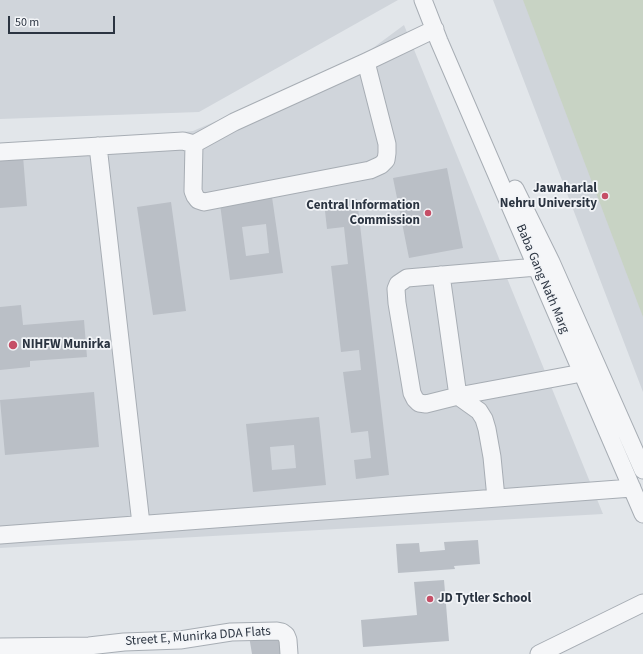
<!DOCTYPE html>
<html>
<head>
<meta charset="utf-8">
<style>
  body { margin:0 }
  #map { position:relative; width:643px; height:654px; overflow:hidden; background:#e2e6ea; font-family:"Source Sans 3",sans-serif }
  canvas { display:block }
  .scale { position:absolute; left:8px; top:16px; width:107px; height:18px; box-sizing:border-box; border:2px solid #2b3441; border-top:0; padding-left:5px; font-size:12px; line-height:14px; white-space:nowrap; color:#2b3441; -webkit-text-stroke:3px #f2f4f7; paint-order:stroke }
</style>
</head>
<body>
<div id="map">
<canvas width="643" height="654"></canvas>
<div class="scale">50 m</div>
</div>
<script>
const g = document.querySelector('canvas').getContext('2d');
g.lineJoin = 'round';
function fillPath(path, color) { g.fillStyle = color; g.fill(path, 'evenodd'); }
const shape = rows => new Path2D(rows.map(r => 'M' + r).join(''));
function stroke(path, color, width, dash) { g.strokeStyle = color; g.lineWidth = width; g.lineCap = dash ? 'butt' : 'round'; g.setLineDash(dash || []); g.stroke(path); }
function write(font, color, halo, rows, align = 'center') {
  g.font = font + ' "Source Sans 3",sans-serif'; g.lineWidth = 3.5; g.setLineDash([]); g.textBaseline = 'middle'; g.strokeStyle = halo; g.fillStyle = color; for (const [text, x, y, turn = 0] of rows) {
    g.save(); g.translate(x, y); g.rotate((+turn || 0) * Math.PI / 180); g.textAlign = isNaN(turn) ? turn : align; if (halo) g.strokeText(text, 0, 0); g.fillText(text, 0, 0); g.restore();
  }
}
const built = shape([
  [0,0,398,0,199,112,0,119],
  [493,0,643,0,643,392],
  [404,25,603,514,0,548,0,151,193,131,354,62]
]);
const green = shape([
  [523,0,643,0,643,317]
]);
const building = shape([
  [23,156,27,206,0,208,0,158],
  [447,168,463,248,409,258,393,178],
  [272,197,283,273,230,280,220,204],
  [266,224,269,253,246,256,242,227],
  [357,199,389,475,356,479,354,460,371,458,368,431,351,433,343,372,361,370,359,350,341,352,331,266,348,264,344,227,327,229,324,202],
  [171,202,186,311,153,315,137,207],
  [21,305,23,325,84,320,87,357,30,361,30,367,0,370,0,307],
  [94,392,99,447,5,455,0,400],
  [319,417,326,485,253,492,246,424],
  [294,445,296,468,272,470,270,447],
  [478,540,480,564,454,566,455,569,398,573,396,544,419,543,420,552,445,550,444,542],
  [444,580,449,641,363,647,361,620,417,615,414,582],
  [249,636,284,636,286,654,252,654]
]);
const minor = shape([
  [423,0,439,41,643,514],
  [194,144,193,191,195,196,198,200,204,202,370,170,381,165,386,160,387,153,387,144,366,62],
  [98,146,141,524],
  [0,152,183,141,194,144,234,122,366,62,435,29],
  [515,189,551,262,643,470],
  [547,264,537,267,407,278,398,284,396,289,397,303,412,393,415,399,419,403,426,404,458,396,582,373],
  [441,275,458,396,479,411,484,419,487,429,492,457,496,498],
  [0,535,632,488],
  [0,647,89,646,124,642,180,640,231,632,277,631,282,632,286,635,288,640,289,654],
  [539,654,643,603]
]);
const markers = [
  [605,196,4,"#c64f67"],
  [428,213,4,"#c64f67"],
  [13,345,5,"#c64f67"],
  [430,599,4,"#c64f67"]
];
const poiNames = [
  ["Jawaharlal",597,189],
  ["Nehru University",597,204],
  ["Central Information",420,206],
  ["Commission",420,221],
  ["NIHFW Munirka",22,345,"left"],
  ["JD Tytler School",438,599,"left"]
];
const streetNames = [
  ["Baba Gang Nath Marg",542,279,67],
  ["Street E, Munirka DDA Flats",198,637,-4]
];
fillPath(built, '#d0d5db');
fillPath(green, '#c8d3c4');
fillPath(building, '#babfc6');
stroke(minor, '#a7adb4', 19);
stroke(minor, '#f5f6f8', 17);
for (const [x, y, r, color] of markers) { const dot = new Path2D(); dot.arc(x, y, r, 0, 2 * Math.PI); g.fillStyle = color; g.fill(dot); stroke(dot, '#f2f4f7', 1.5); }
write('bold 13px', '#2b3441', '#f2f4f7', poiNames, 'right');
write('13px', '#2b3441', '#f2f4f7', streetNames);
</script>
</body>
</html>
